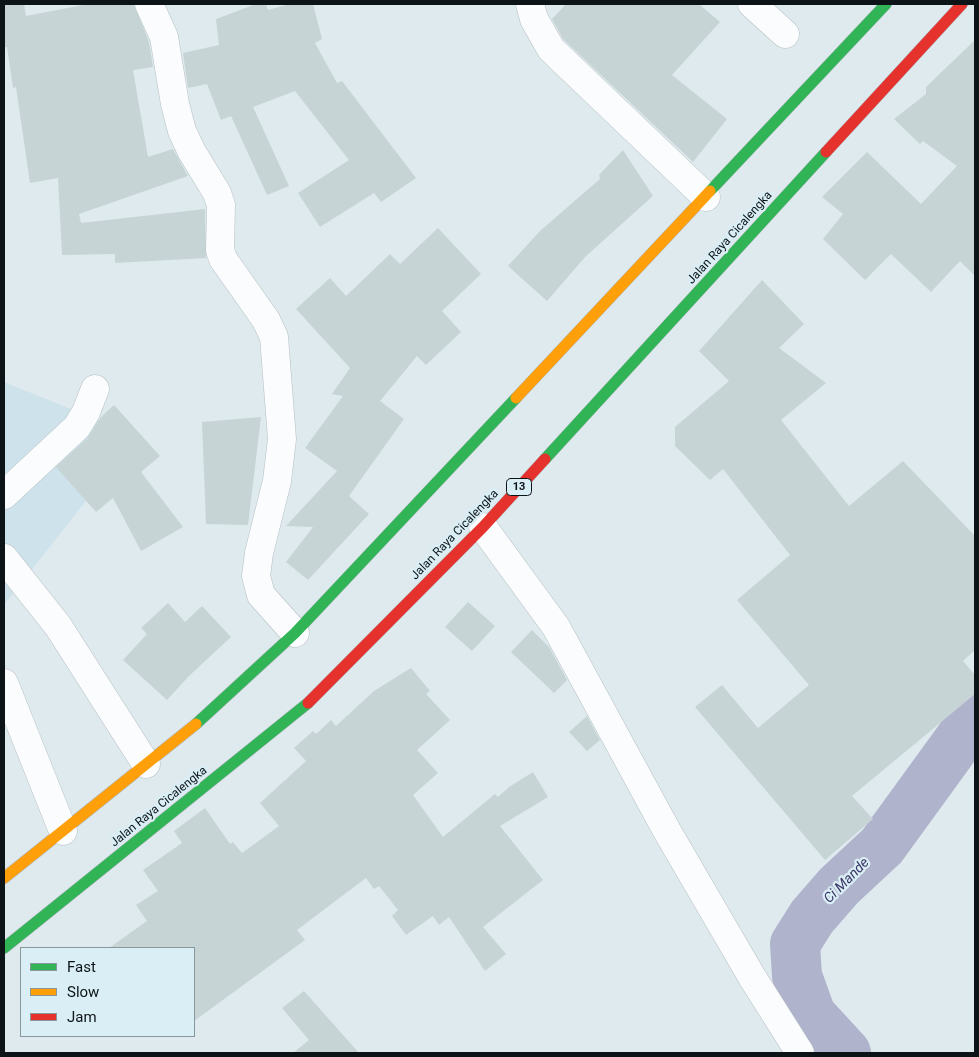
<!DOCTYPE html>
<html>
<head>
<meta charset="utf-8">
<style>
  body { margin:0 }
  #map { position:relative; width:979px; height:1057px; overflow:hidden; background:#dfeaef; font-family:Roboto,sans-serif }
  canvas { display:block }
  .frame { position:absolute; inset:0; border:5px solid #0d1417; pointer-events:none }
  .legend { position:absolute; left:20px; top:947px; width:175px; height:90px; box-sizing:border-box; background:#d9eef5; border:1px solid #87979c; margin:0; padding:6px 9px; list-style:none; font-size:15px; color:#0d1417 }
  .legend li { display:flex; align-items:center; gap:10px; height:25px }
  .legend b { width:25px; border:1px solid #87979c }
</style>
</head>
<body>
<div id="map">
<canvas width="979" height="1057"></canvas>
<div class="frame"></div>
<ul class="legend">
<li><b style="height:6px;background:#30b455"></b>Fast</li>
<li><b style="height:6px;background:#ff9f0a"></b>Slow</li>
<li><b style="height:6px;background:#e5322d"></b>Jam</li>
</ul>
</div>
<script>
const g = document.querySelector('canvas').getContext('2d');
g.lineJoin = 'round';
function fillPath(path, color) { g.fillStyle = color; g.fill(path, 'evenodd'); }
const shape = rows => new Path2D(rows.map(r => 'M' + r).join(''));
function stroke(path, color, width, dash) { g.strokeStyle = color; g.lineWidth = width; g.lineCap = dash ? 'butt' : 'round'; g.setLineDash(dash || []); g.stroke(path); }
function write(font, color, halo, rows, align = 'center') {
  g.font = font + ' Roboto,sans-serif'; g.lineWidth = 4.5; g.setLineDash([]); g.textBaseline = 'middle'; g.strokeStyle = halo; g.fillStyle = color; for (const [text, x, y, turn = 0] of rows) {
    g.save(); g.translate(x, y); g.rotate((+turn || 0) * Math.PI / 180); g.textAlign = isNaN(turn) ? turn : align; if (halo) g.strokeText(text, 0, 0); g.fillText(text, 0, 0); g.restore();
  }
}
const built = shape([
  [4,382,137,436,4,605]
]);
const river = shape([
  [846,1053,811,1015,797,976,795,944,812,917,839,886,882,846,975,718]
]);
const building = shape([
  [4,4,24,4,26,16,88,4,134,4,149,42,153,67,133,70,148,157,173,149,188,176,79,214,81,223,205,209,206,258,115,263,115,254,62,255,58,178,30,183,16,87,13,88,7,47,4,47],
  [256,4,266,4,268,10,290,4,313,4,322,39,315,43,337,83,342,81,416,178,381,202,374,193,320,227,298,193,349,160,295,91,253,107,289,186,267,195,231,116,221,120,207,84,188,88,183,53,219,45,216,19],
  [566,4,699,4,720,22,672,75,727,119,693,162,563,39,552,19],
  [975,40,975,276,960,261,931,292,891,254,865,280,823,239,843,214,822,197,867,152,921,204,957,166,923,141,920,144,894,119,926,94,926,87],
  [623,150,653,196,585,257,547,301,508,266,540,231,600,179,599,175],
  [438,228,481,274,442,311,461,332,426,365,417,356,380,401,404,419,349,496,369,514,308,580,286,562,313,527,286,526,337,471,305,448,343,396,332,394,350,368,296,309,330,278,346,296,390,254,400,264],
  [762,280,804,324,779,348,826,383,781,420,849,506,903,461,975,536,975,650,963,661,975,675,975,694,852,796,873,819,825,860,695,707,722,685,758,728,809,685,737,600,790,555,723,469,710,480,675,446,675,427,729,381,699,351],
  [114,405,160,456,141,472,183,527,141,551,113,498,96,512,56,467,88,438,101,417],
  [261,417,248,525,206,524,202,422],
  [468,602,495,626,472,651,445,627],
  [168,603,185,622,202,606,231,637,189,676,167,700,123,660,147,634,141,628],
  [532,630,549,647,567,680,554,693,511,652],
  [411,668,430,691,426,694,450,720,417,750,438,773,413,795,443,837,495,794,498,797,509,787,533,772,548,797,500,826,543,880,483,927,506,954,485,971,449,917,439,925,433,916,406,935,392,916,398,910,379,886,374,889,366,878,297,930,305,940,194,1021,194,948,109,948,147,921,136,905,158,891,143,870,182,843,174,831,205,808,230,844,233,842,242,853,279,826,260,803,306,761,294,748,313,731,316,734,331,720,336,726,374,691],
  [587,716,600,740,587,751,569,732],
  [304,991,359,1053,293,1053,309,1040,282,1008]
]);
const street = shape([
  [149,4,164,37,175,104,182,131,192,152,217,193,221,205,220,250,223,259,266,320,274,337,282,439,277,481,259,553,256,576,261,595,295,633],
  [530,4,534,19,551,49,706,197],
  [752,4,785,34],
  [4,495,77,427,86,412,95,389],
  [483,527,556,627,667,831,752,977,800,1053],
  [4,558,58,626,146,764],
  [4,683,63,831]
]);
const fast = shape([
  [710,191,886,4],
  [545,459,826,152],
  [196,724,295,633,516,398],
  [4,948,308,703]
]);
const slow = shape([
  [516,398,710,191],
  [4,878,196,724]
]);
const jam = shape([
  [826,152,962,4],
  [308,703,483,527,545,459]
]);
const shields = [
  [519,487,25]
];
const shieldNames = [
  ["13",519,487]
];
const streetNames = [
  ["Jalan Raya Cicalengka",730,238,-48],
  ["Jalan Raya Cicalengka",455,535,-46],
  ["Jalan Raya Cicalengka",159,807,-39]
];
const waterNames = [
  ["Ci Mande",847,881,-45]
];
fillPath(built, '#cde2ea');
stroke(river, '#b0b3cc', 50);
fillPath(building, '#c6d4d5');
stroke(street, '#b6bfc2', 29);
stroke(fast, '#acb6bd', 12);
stroke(slow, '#acb6bd', 12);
stroke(jam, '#acb6bd', 12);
stroke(street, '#fafcfd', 28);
stroke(fast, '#30b455', 11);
stroke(slow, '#ff9f0a', 11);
stroke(jam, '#e5322d', 11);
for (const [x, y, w] of shields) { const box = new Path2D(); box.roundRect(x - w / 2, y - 8.5, w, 17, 4); g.fillStyle = '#d9eef5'; g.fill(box); stroke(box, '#0d1417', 1); }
write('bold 11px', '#0d1417', null, shieldNames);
write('12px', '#0d1417', '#d9eef5', streetNames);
write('italic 14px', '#3b3665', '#d9eef5', waterNames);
</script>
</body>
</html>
